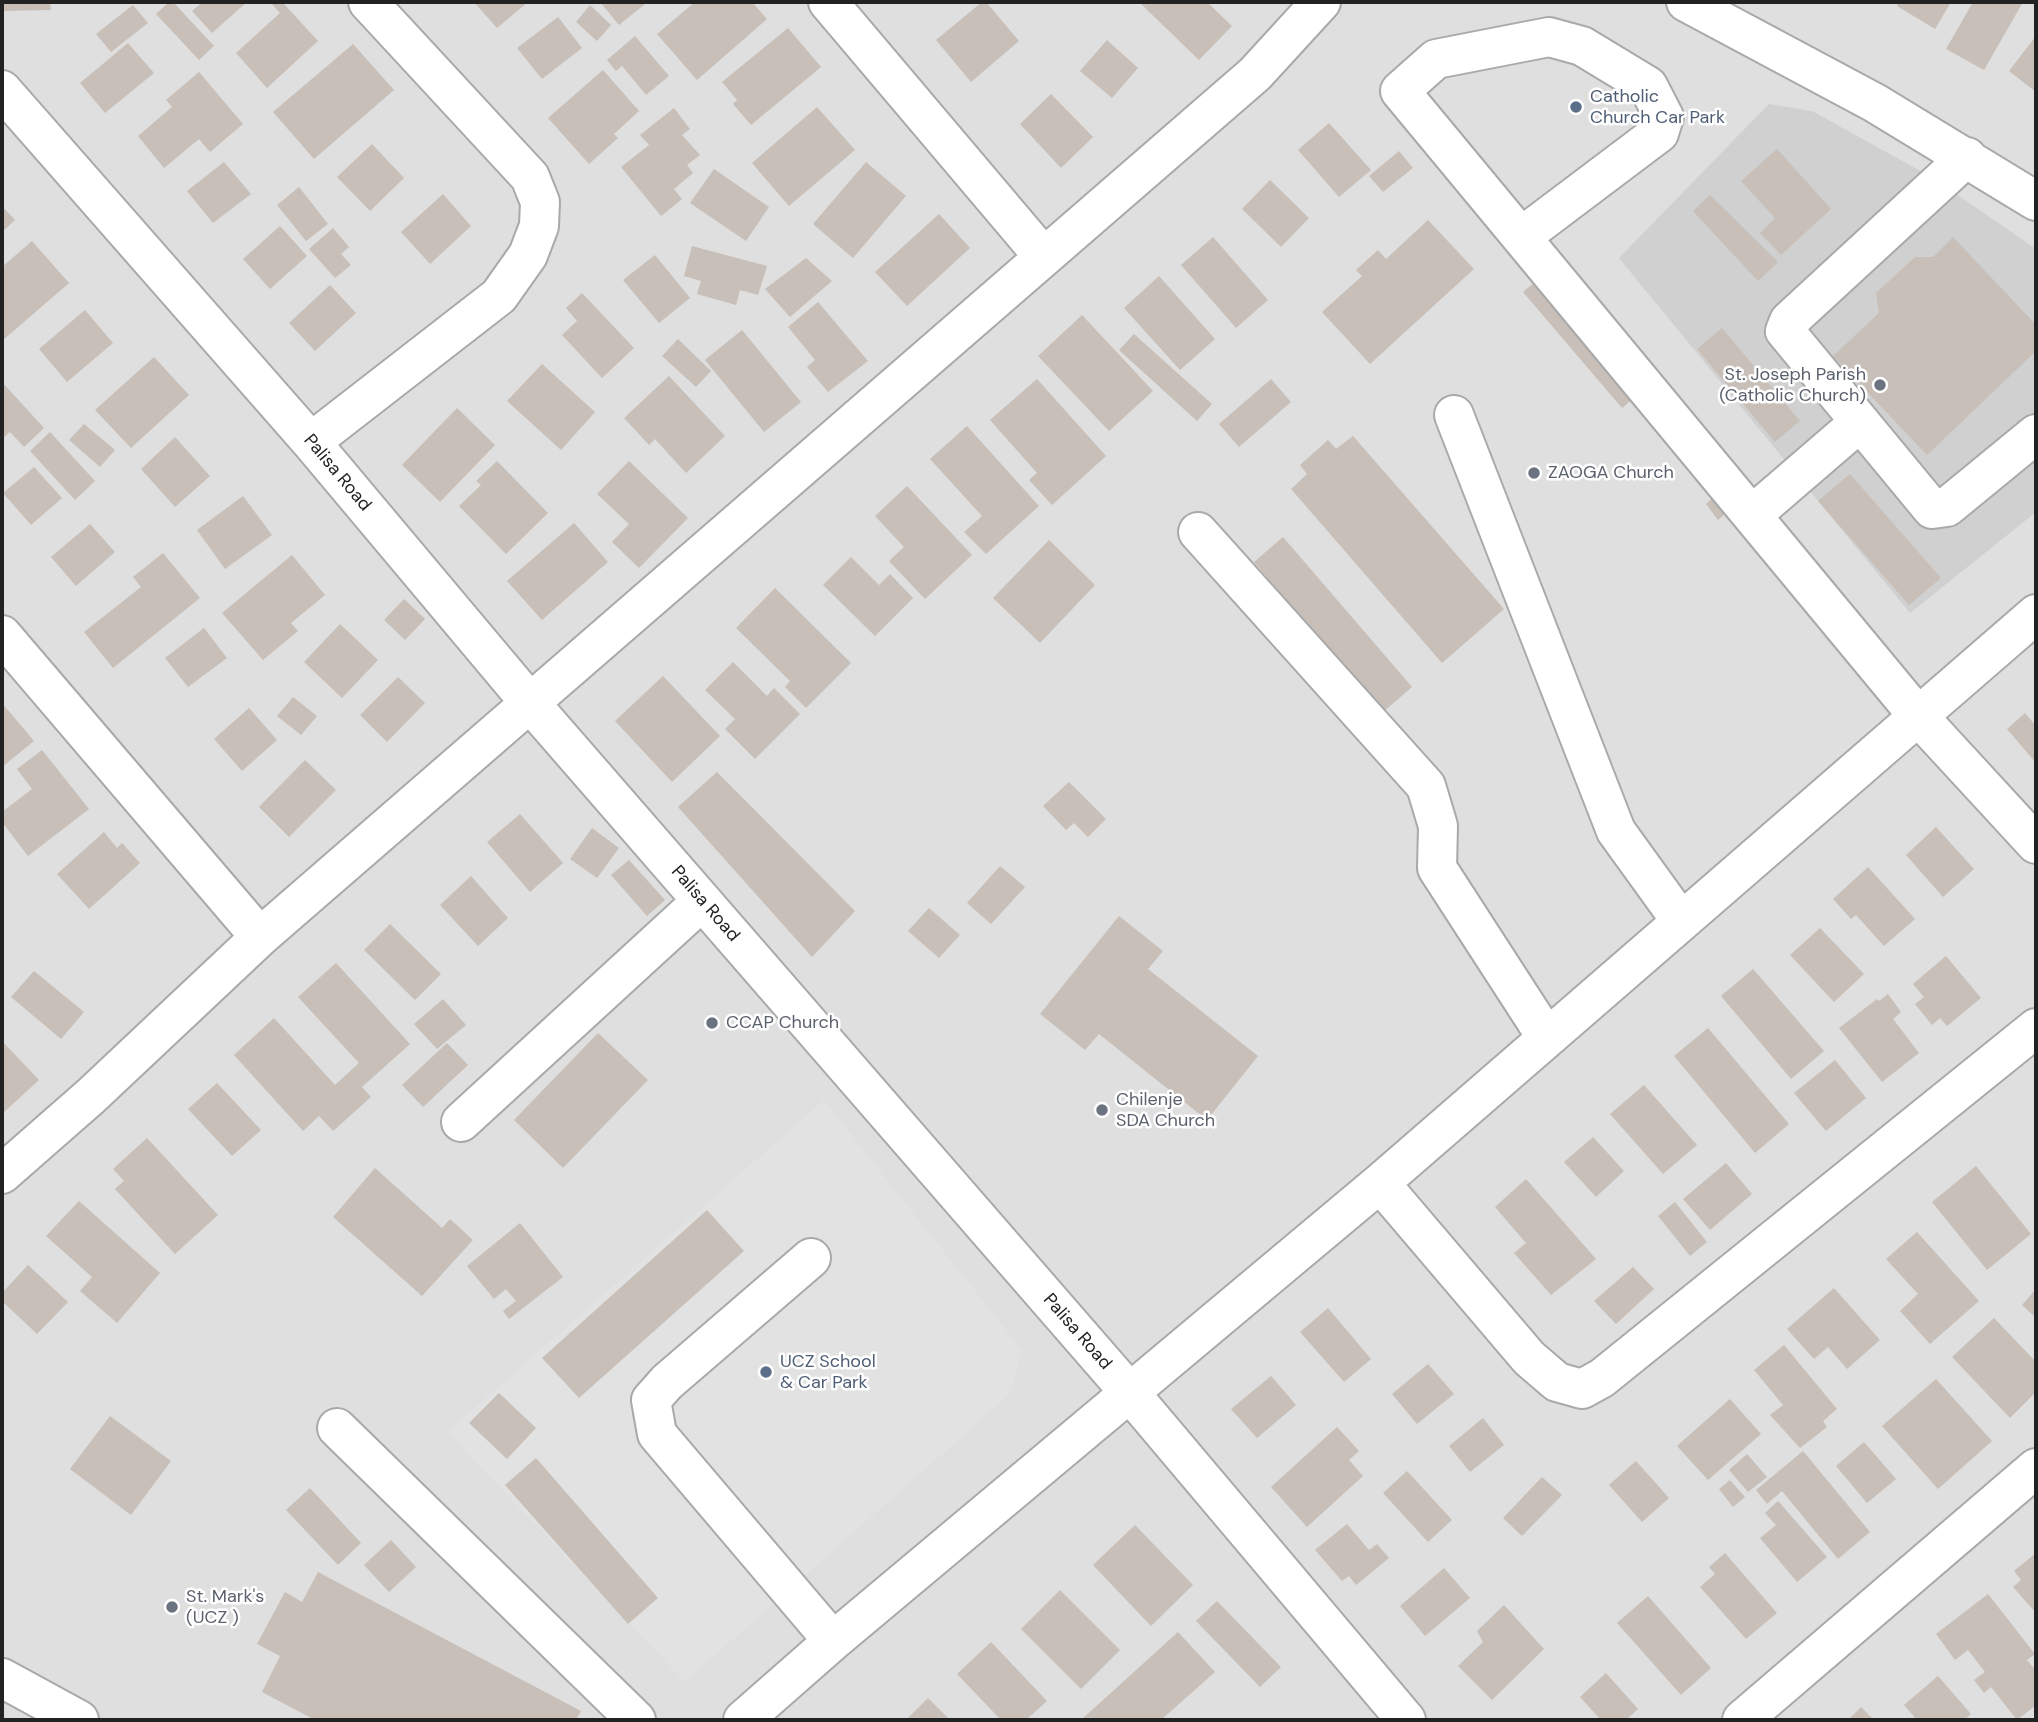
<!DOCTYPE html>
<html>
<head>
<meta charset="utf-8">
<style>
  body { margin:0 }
  #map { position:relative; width:2038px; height:1722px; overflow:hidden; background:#f2efe9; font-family:"DM Sans",sans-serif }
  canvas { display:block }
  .frame { position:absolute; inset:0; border:4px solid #222; pointer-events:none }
</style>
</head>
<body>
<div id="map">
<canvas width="2038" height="1722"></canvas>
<div class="frame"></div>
</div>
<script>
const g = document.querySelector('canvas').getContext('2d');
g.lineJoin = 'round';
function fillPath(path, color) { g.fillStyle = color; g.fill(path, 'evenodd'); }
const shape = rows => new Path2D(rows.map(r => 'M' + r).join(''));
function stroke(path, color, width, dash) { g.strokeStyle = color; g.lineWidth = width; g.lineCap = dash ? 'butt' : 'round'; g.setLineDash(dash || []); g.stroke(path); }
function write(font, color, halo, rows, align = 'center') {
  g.font = font + ' "DM Sans",sans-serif'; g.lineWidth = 5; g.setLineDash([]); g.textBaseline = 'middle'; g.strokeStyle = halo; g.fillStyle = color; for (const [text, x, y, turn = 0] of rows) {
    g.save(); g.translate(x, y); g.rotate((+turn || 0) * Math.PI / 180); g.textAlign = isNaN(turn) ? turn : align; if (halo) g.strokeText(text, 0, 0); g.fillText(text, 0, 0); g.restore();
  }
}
const residential = shape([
  [2,2,2036,2,2036,1720,2,1720]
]);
const religious = shape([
  [1769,104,1812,111,1933,178,2036,249,2036,512,1910,613,1619,258]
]);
const parking = shape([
  [824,1100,1022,1350,1010,1394,685,1682,447,1432]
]);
const building = shape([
  [2,2,50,2,51,10,2,11],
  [169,2,173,2,214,46,199,60,156,14],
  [203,2,247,2,212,33,192,11],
  [270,2,287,2,284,4,318,41,267,88,236,53,280,13],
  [474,2,528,2,497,28],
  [600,2,643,2,645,4,619,25],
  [695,2,752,2,767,19,697,80,657,34],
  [982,2,986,2,1019,41,971,82,936,40],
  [1139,2,1207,2,1232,26,1199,60],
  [1899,2,1951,2,1935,29,1897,6],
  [1973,2,2023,2,1984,70,1946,49],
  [133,5,148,23,111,52,96,34],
  [590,5,611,25,597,41,576,22],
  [558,17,582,48,542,79,517,48],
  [788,28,821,67,751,125,733,104,737,100,722,82],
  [635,36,669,76,646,95,622,66,616,71,607,60],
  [2036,36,2036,92,2009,71],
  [1107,40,1138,68,1112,98,1080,71],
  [128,43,154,73,105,113,80,83],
  [353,44,394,90,314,159,273,112],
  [603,70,639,111,614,134,618,138,589,164,548,118],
  [199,72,243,124,210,152,199,139,164,168,138,136,172,107,166,100],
  [1051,94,1093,137,1061,168,1020,124],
  [817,107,855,150,789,206,752,163],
  [674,108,690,129,682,135,700,155,687,165,693,173,674,189,682,199,661,216,621,167,649,145,640,135],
  [1329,123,1371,170,1339,197,1298,150],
  [372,144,404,178,370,211,337,177],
  [1777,149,1831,209,1781,255,1760,233,1775,218,1741,181],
  [1399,151,1413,168,1383,192,1369,176],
  [224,162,251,194,213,223,187,191],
  [866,162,906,196,853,258,813,224],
  [714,169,769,207,746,241,690,203],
  [1270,180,1309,218,1281,247,1242,209],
  [299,187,328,224,306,241,277,205],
  [443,194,471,226,430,264,401,232],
  [1710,195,1778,262,1758,281,1693,211],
  [2,206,15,220,2,232],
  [939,214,970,248,907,306,875,272],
  [1428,220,1474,269,1370,364,1322,312,1362,276,1356,270,1378,250,1386,259],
  [280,226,307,256,270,289,243,259],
  [333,228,349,247,341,254,351,265,335,278,309,249],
  [1213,237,1268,300,1236,328,1181,265],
  [1953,237,2036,325,2036,351,1927,455,1833,356,1879,313,1876,293,1915,257,1933,257],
  [32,241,69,283,2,341,2,267],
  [692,246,767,266,758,295,740,290,736,305,697,294,701,281,684,276],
  [655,255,690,298,659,323,623,280],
  [806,258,832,281,790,317,765,289],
  [1544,274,1643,390,1622,408,1523,292],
  [1159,276,1215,339,1180,370,1124,308],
  [330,285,356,313,315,351,289,323],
  [582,293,634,348,602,378,562,335,577,321,566,308],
  [818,302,868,361,828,392,807,367,815,360,788,327],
  [85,310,113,343,67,382,39,349],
  [1082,315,1153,391,1109,431,1038,356],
  [1722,328,1800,421,1775,442,1697,349],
  [742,330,801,402,764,432,705,360],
  [1134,334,1212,404,1197,421,1119,350],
  [678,339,711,371,696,387,662,356],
  [154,357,189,395,131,448,95,410],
  [542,364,595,412,561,450,507,401],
  [669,376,725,436,686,473,655,439,649,445,624,418],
  [1037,379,1106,456,1052,505,1029,480,1037,473,990,420],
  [1271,379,1291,402,1239,447,1219,424],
  [2,382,44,428,24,447,10,432,2,439],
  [457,408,495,445,440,502,402,465],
  [84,424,115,450,100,467,69,440],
  [967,426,1039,506,986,554,964,532,982,516,930,459],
  [50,432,95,481,75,500,30,451],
  [1353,436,1504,609,1442,663,1291,489,1307,474,1300,465,1328,440,1336,449],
  [175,437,210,476,175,507,141,469],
  [497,461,548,513,506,554,459,506,481,485,476,481],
  [629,461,688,518,639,568,612,542,629,524,597,494],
  [34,467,62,498,31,525,3,493],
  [1850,474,1941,578,1909,605,1818,501],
  [907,486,972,555,925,599,889,561,904,547,875,516],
  [1716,495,1730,510,1718,520,1706,504],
  [243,496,272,535,225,569,197,530],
  [574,523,608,562,542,620,507,581],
  [90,524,115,552,76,586,51,557],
  [1283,537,1412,687,1382,713,1254,562],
  [1049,540,1095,585,1040,643,993,598],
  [163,553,200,598,113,668,84,632,141,587,133,577],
  [292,555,325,595,291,623,298,631,263,660,222,613],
  [851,557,879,585,890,574,913,598,875,636,823,585],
  [775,588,851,663,806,708,785,687,790,681,736,628],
  [404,599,425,619,405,640,384,620],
  [340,624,378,660,342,698,304,662],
  [204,628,227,658,188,687,165,658],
  [733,662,767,696,774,688,800,714,755,759,725,729,735,719,705,690],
  [663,676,720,736,672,782,615,721],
  [398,677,425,703,387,742,360,715],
  [293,697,317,716,301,735,277,716],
  [2,703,34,741,2,767],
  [249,708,277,740,242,771,214,739],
  [2025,713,2036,726,2036,763,2007,729],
  [42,750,89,809,28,856,2,822,2,812,32,789,17,769],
  [305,760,336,790,289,837,259,807],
  [717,772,855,911,812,957,678,807],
  [1069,782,1106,819,1088,837,1074,823,1066,830,1043,806],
  [520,814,563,863,530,892,487,842],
  [1936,827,1974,869,1943,897,1906,855],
  [592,828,619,848,597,878,570,859],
  [104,832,117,848,122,843,140,863,89,909,57,874],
  [629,860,665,900,647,916,611,875],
  [1000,866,1025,887,991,924,967,903],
  [1868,867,1915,919,1884,946,1856,915,1851,919,1833,899],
  [471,876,508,918,478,946,440,905],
  [929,908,960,935,939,958,908,931],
  [1119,916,1163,951,1148,969,1258,1056,1207,1120,1099,1034,1085,1050,1040,1014],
  [390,924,441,974,415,1000,364,950],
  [1820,928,1864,974,1834,1002,1790,955],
  [1946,956,1981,998,1947,1026,1940,1018,1932,1025,1915,1004,1924,997,1913,984],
  [336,963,410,1044,362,1087,371,1097,333,1131,319,1116,303,1131,234,1055,274,1018,335,1085,359,1063,298,997],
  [1753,969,1824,1051,1791,1079,1721,996],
  [34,971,84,1012,61,1039,11,997],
  [1888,994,1901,1012,1893,1019,1919,1053,1882,1082,1839,1028,1877,999,1879,1001],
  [443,999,466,1025,437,1049,414,1024],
  [1708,1028,1789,1124,1755,1153,1674,1056],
  [598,1033,648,1080,563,1168,514,1120],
  [2,1041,39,1080,3,1113,2,1112],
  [447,1043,468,1065,423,1107,402,1085],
  [1835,1060,1866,1098,1826,1131,1794,1093],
  [217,1083,261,1130,232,1156,188,1109],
  [1644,1085,1697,1145,1663,1174,1610,1114],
  [1593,1137,1624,1171,1596,1197,1564,1162],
  [147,1138,218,1215,175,1254,115,1189,124,1181,113,1169],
  [1726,1163,1752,1194,1710,1230,1683,1199],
  [1976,1166,2031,1234,1987,1270,1932,1202],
  [375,1168,442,1228,450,1219,473,1240,422,1296,333,1217],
  [1526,1179,1596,1259,1551,1295,1514,1253,1526,1243,1495,1207],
  [79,1201,160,1273,117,1323,80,1291,92,1277,46,1236],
  [1675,1202,1707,1242,1690,1256,1658,1216],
  [707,1210,744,1251,579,1398,542,1358],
  [520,1223,563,1277,509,1319,503,1311,516,1301,506,1289,494,1299,467,1266],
  [1917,1232,1979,1301,1930,1344,1900,1311,1918,1294,1886,1259],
  [28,1265,68,1302,37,1334,2,1301,2,1293],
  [1633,1267,1654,1289,1616,1324,1594,1301],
  [1834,1288,1880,1340,1847,1369,1828,1347,1814,1359,1787,1329],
  [2036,1289,2036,1318,2022,1305],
  [1328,1308,1371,1359,1344,1382,1300,1332],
  [1994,1318,2036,1362,2036,1392,2010,1418,1952,1357],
  [1784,1345,1837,1409,1823,1421,1827,1427,1800,1448,1770,1415,1783,1405,1754,1370],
  [1428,1364,1454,1394,1417,1424,1392,1394],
  [1271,1376,1296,1405,1257,1438,1231,1409],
  [1936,1379,1992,1441,1938,1489,1882,1426],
  [499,1393,536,1428,507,1459,469,1423],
  [1730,1399,1761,1434,1708,1480,1677,1446],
  [110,1416,171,1461,131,1515,70,1469],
  [1483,1418,1504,1445,1470,1472,1449,1446],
  [1337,1427,1359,1451,1349,1460,1363,1476,1307,1527,1271,1487],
  [1864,1442,1896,1479,1867,1503,1836,1466],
  [1803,1451,1870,1532,1838,1559,1782,1491,1767,1504,1756,1490],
  [1747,1454,1767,1477,1748,1492,1729,1470],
  [536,1458,658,1598,628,1624,505,1485],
  [1636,1461,1669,1498,1642,1522,1609,1485],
  [1407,1471,1452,1520,1428,1542,1383,1493],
  [1542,1477,1562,1495,1522,1536,1503,1518],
  [1730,1480,1745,1497,1733,1507,1719,1489],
  [310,1488,361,1543,338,1565,286,1510],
  [1778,1501,1827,1557,1797,1582,1760,1538,1776,1525,1765,1513],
  [1347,1524,1369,1550,1377,1544,1389,1558,1356,1585,1349,1576,1342,1581,1315,1550],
  [1135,1525,1193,1585,1151,1626,1093,1565],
  [391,1540,416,1567,389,1592,364,1565],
  [1725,1553,1777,1613,1746,1639,1700,1587,1715,1574,1709,1567],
  [2036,1553,2036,1613,2013,1587,2021,1580,2014,1571],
  [1444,1568,1470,1598,1425,1636,1400,1606],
  [318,1572,581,1711,576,1720,315,1720,262,1692,280,1656,257,1644,285,1592,302,1602],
  [1060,1590,1120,1650,1081,1689,1021,1629],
  [1988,1594,2035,1654,2027,1660,2036,1671,2036,1705,2017,1720,1991,1687,1984,1693,1974,1680,1985,1672,1968,1650,1955,1660,1936,1634],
  [1648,1596,1711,1668,1681,1695,1617,1623],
  [1217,1601,1281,1667,1260,1687,1196,1621],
  [1504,1605,1544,1649,1492,1700,1458,1666,1483,1642,1477,1631],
  [1178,1632,1215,1672,1161,1720,1081,1720],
  [991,1642,1047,1701,1026,1720,1001,1720,957,1674],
  [1606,1673,1638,1709,1626,1720,1601,1720,1580,1697],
  [1938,1676,1971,1714,1964,1720,1917,1720,1904,1705],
  [928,1698,950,1720,906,1720],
  [1861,1707,1874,1720,1848,1720]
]);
const minor = shape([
  [828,2,1043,256],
  [1686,2,1875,103,2036,201],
  [2,90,311,442,531,704,1130,1393,1406,1720],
  [1967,157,1789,321,1785,331,1932,509,1947,507,2036,434],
  [1521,237,1659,133,1664,117,1648,86,1582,46,1549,37,1436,59,1400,91,1918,716,2036,844],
  [1454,415,1616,831,1681,921],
  [311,442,499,296,528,255,539,226,540,202,530,177,368,2],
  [1752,515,1860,422],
  [1198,532,1426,786,1438,826,1437,868,1547,1038],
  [2,635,260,937],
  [461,1122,702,901],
  [2,1174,91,1096,260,937,1255,74,1321,2],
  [1380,1183,1529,1358,1557,1382,1582,1389,1602,1378,2036,1028],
  [811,1258,667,1382,651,1400,657,1434,833,1641],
  [337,1428,636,1720],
  [2,1678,79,1720],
  [743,1720,833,1641,1380,1183,2036,614],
  [1742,1720,2036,1468]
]);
const markers = [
  [1576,107,7,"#5c6f8a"],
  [1880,385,7,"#6b7280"],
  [1534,473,7,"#6b7280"],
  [712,1023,7,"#6b7280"],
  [1102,1110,7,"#6b7280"],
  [766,1372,7,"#5c6f8a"],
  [172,1607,7,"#6b7280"]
];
const serviceNames = [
  ["Catholic",1590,97],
  ["Church Car Park",1590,118],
  ["UCZ School",780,1362],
  ["& Car Park",780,1383]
];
const worshipNames = [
  ["St. Joseph Parish",1866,375,"right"],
  ["(Catholic Church)",1866,396,"right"],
  ["ZAOGA Church",1548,473],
  ["CCAP Church",726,1023],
  ["Chilenje",1116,1100],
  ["SDA Church",1116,1121],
  ["St. Mark's",186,1597],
  ["(UCZ )",186,1618]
];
const streetNames = [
  ["Palisa Road",337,473,50],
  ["Palisa Road",705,904,49],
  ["Palisa Road",1077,1332,49]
];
fillPath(residential, '#e0dfdf');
fillPath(religious, '#d0d0d0');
fillPath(parking, '#e2e2e2');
fillPath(building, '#c7bfb8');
stroke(minor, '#a9a9a9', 42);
stroke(minor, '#fff', 38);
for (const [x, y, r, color] of markers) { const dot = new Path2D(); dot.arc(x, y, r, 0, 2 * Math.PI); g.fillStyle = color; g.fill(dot); stroke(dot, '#fff', 2.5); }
write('18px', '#4e5e75', '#fff', serviceNames, 'left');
write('18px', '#5b616d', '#fff', worshipNames, 'left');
write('18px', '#222', '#fff', streetNames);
</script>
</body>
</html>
